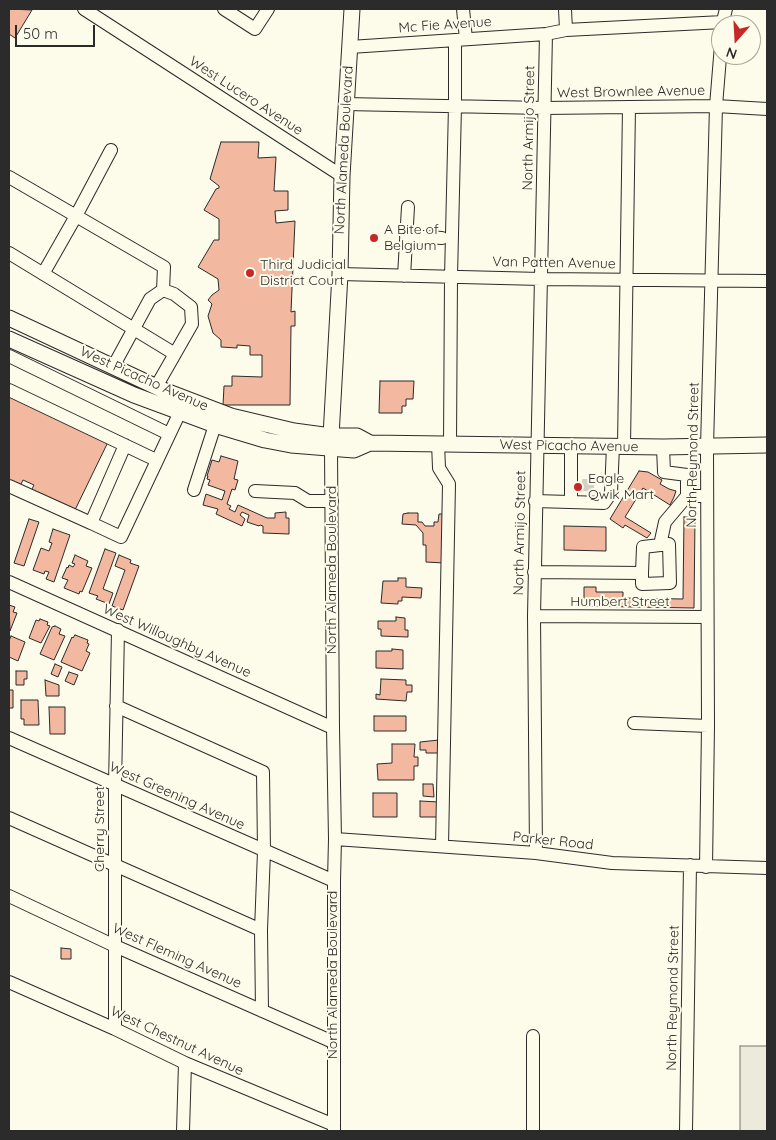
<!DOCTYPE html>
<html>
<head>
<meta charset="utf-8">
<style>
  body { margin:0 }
  #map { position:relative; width:776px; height:1140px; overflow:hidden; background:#fdfbea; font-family:Quicksand,sans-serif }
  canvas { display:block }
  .frame { position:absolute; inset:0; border:10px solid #2b2b2b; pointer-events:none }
  .north { position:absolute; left:711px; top:15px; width:50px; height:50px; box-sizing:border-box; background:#fdfbea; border:1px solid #a9a89e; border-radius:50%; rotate:199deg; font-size:14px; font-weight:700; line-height:20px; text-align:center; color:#2b2b2b }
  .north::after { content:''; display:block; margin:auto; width:18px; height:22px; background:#c62828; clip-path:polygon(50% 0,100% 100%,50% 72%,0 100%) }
  .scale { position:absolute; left:15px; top:25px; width:80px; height:22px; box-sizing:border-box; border:2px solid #2b2b2b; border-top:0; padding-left:6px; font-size:15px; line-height:18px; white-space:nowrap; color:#2b2b2b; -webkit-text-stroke:4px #fdfbea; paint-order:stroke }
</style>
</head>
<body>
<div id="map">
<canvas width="776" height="1140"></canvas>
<div class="frame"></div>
<div class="north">N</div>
<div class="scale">50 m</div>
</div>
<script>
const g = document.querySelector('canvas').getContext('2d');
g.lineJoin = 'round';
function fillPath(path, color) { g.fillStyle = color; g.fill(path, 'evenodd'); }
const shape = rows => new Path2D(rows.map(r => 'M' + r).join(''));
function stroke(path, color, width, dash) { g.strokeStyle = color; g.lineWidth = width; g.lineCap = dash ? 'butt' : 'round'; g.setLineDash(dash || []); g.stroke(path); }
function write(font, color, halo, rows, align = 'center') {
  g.font = font + ' Quicksand,sans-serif'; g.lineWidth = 4; g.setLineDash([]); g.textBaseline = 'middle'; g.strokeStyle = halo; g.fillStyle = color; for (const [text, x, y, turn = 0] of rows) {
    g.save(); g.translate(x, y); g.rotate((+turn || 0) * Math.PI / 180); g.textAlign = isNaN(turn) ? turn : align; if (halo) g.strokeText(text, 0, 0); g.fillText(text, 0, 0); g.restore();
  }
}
const green = shape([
  [740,1046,767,1046,767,1131,740,1131,740,1046]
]);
const building = shape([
  [9,9,32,10,15,38,9,34,9,9],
  [221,142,259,142,258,158,276,157,274,191,288,191,288,210,275,211,276,223,295,221,291,312,295,311,295,326,291,326,290,405,223,405,224,386,232,386,232,376,262,377,262,355,250,355,250,346,237,345,237,348,221,347,221,340,213,333,208,316,212,304,208,300,212,295,219,290,218,279,198,267,214,240,219,240,219,219,204,210,216,189,219,188,219,186,210,179,221,142],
  [380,381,414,381,413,399,406,399,406,406,402,406,402,413,379,413,380,381],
  [9,396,108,442,74,512,31,491,34,485,23,480,20,486,9,481,9,396],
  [221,456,238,461,234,479,238,480,235,490,232,489,227,504,231,506,229,509,235,512,238,505,267,518,275,518,275,513,286,512,286,518,289,518,289,534,263,533,263,526,260,525,259,526,247,522,249,515,242,512,240,515,245,519,242,526,216,514,218,509,203,505,206,494,222,500,225,491,208,485,210,480,207,479,208,476,207,476,212,460,219,462,221,456],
  [639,471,648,472,662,480,660,484,669,489,676,491,674,497,670,505,643,488,625,517,651,533,647,538,625,525,623,528,610,519,639,471],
  [408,513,418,513,418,522,422,522,425,526,434,526,434,522,438,522,439,514,445,514,444,563,426,562,426,545,423,545,423,533,416,525,402,524,403,514,408,513],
  [684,517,695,517,694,608,577,606,577,601,584,601,584,587,596,587,596,592,623,592,623,598,683,599,684,517],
  [29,519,39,522,24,566,14,563,29,519],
  [564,526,606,527,606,551,564,550,564,526],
  [53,529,70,535,54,582,46,579,49,572,45,571,44,574,33,570,41,548,49,551,52,543,49,542,53,529],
  [105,549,116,553,103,589,113,593,109,604,96,599,98,596,89,593,105,549],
  [75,555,88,561,86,566,92,568,82,592,80,591,79,594,64,588,68,580,62,578,67,567,68,568,69,565,73,567,75,564,72,563,75,555],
  [119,555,131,560,130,563,139,566,123,610,112,606,125,570,115,566,119,555],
  [398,578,406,578,406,587,422,588,421,598,402,597,402,601,398,601,398,604,381,603,383,581,398,581,398,578],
  [9,605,15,607,13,612,17,613,10,631,9,605],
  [396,617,405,618,405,630,408,630,408,637,381,636,381,629,378,629,378,621,396,621,396,617],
  [40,619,48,622,47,625,50,626,41,643,29,638,36,620,39,621,40,619],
  [55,626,61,629,59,634,65,636,54,660,40,654,52,627,55,626],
  [75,635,88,640,87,643,89,644,86,651,90,653,82,671,61,662,72,637,73,638,75,635],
  [11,636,25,642,18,661,9,657,9,641,11,636],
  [392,649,403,650,403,669,376,668,376,651,392,651,392,649],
  [55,664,62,667,58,677,51,674,55,664],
  [16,671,27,671,27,679,24,679,24,685,16,685,16,671],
  [69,672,78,675,74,685,65,681,69,672],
  [381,679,406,680,406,685,412,685,412,692,407,692,406,701,376,699,376,694,380,695,381,679],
  [45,680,59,685,59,696,46,696,45,680],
  [9,690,13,690,13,708,9,708,9,690],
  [21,700,38,700,39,725,24,725,24,719,21,719,21,700],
  [49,707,65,707,65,734,50,734,49,707],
  [374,716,406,716,406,731,374,731,374,716],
  [439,740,440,753,426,753,426,750,420,750,420,742,439,740],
  [392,744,415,744,414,757,418,757,418,766,414,766,414,780,378,780,377,764,392,763,392,744],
  [423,784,433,784,434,797,423,796,423,784],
  [373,793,397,793,397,817,373,817,373,793],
  [420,801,439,802,438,817,420,817,420,801],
  [61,948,71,949,71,959,61,959,61,948]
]);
const minorTunnel = shape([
  [582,485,600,485]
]);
const minor = shape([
  [84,9,342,176],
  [224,9,255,29,268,9],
  [463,9,466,39],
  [565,9,566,30],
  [722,25,726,9],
  [350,47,546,34,566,30,723,22],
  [345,104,544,108,716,106,767,109],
  [9,177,164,267,163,290],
  [406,236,442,238],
  [9,253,175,354],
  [43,274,76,216,111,150],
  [340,274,541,279,767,281],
  [404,276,408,207],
  [9,356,169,434],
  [113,367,150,299,163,290,174,294,191,307,192,324,156,387],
  [9,390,156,460],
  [438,443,439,468,449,484,442,846],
  [450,444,451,277,455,106,455,40],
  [125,445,91,523,121,537,180,412],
  [624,446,629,107],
  [663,447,664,472,687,475,687,496],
  [331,450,333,728,335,839,334,881,334,1131],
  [9,486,91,523],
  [194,490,215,425],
  [255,491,295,493,308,501,332,501],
  [535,501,604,503,611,493,613,446],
  [571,502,571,446],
  [660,545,665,522,687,496,707,496],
  [534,572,642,573,642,584,670,583,669,544,643,547,642,573],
  [9,582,333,728],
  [534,616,707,617],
  [634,723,708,726],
  [9,738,334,881],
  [9,818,261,930,264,851,263,772,116,706],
  [335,839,536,853,612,863,767,868],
  [536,853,534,616,546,34],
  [706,867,708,726,707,447,716,106,721,45],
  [9,896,115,946,333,1042],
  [261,930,262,1011],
  [9,982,115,1029,185,1063,334,1125],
  [115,1029,115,786,118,630],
  [183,1131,185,1063],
  [533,1131,533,1036],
  [686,1131,690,865]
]);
const major = shape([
  [9,318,163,390,231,416,294,431,331,436,357,436,370,443],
  [9,339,134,395,215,425,265,440,291,445,354,450,370,443,663,447,767,445],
  [331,450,331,436,340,274,342,176,352,9]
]);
const markers = [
  [374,238,5,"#c62828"],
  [250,273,5,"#c62828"],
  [578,487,5,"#c62828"]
];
const streetNames = [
  ["Mc Fie Avenue",445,25,-4],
  ["West Brownlee Avenue",631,92,-1],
  ["West Lucero Avenue",246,96,33],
  ["North Armijo Street",529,128,-89],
  ["North Alameda Boulevard",344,150,-87],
  ["Van Patten Avenue",554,263,1],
  ["West Picacho Avenue",144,379,24],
  ["West Picacho Avenue",569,446,1],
  ["North Reymond Street",693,455,-89],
  ["North Armijo Street",520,533,-89],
  ["North Alameda Boulevard",332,570,-90],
  ["Humbert Street",620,602],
  ["West Willoughby Avenue",177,641,24],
  ["West Greening Avenue",177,796,24],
  ["Cherry Street",100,829,-90],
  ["Parker Road",553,841,6],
  ["West Fleming Avenue",177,956,24],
  ["North Alameda Boulevard",333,975,-90],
  ["North Reymond Street",673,998,-89],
  ["West Chestnut Avenue",177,1041,25]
];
const poiNames = [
  ["A Bite of",384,230],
  ["Belgium",384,246],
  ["Third Judicial",260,265],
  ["District Court",260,281],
  ["Eagle",588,479],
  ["Qwik Mart",588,495]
];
fillPath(green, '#ecebdb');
stroke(green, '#74746e', 1);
fillPath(building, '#f2b8a0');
stroke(building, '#2b2b2b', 1);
stroke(minorTunnel, '#d3d1c4', 12, [12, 6]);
stroke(minor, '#2b2b2b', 14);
stroke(major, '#2b2b2b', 17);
stroke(minor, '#fdfbea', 12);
stroke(major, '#fdfbea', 15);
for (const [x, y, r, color] of markers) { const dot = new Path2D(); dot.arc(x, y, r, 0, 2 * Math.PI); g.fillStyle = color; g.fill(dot); stroke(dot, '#fdfbea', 2); }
write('14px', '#2b2b2b', '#fdfbea', streetNames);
write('14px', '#2b2b2b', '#fdfbea', poiNames, 'left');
</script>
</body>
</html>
